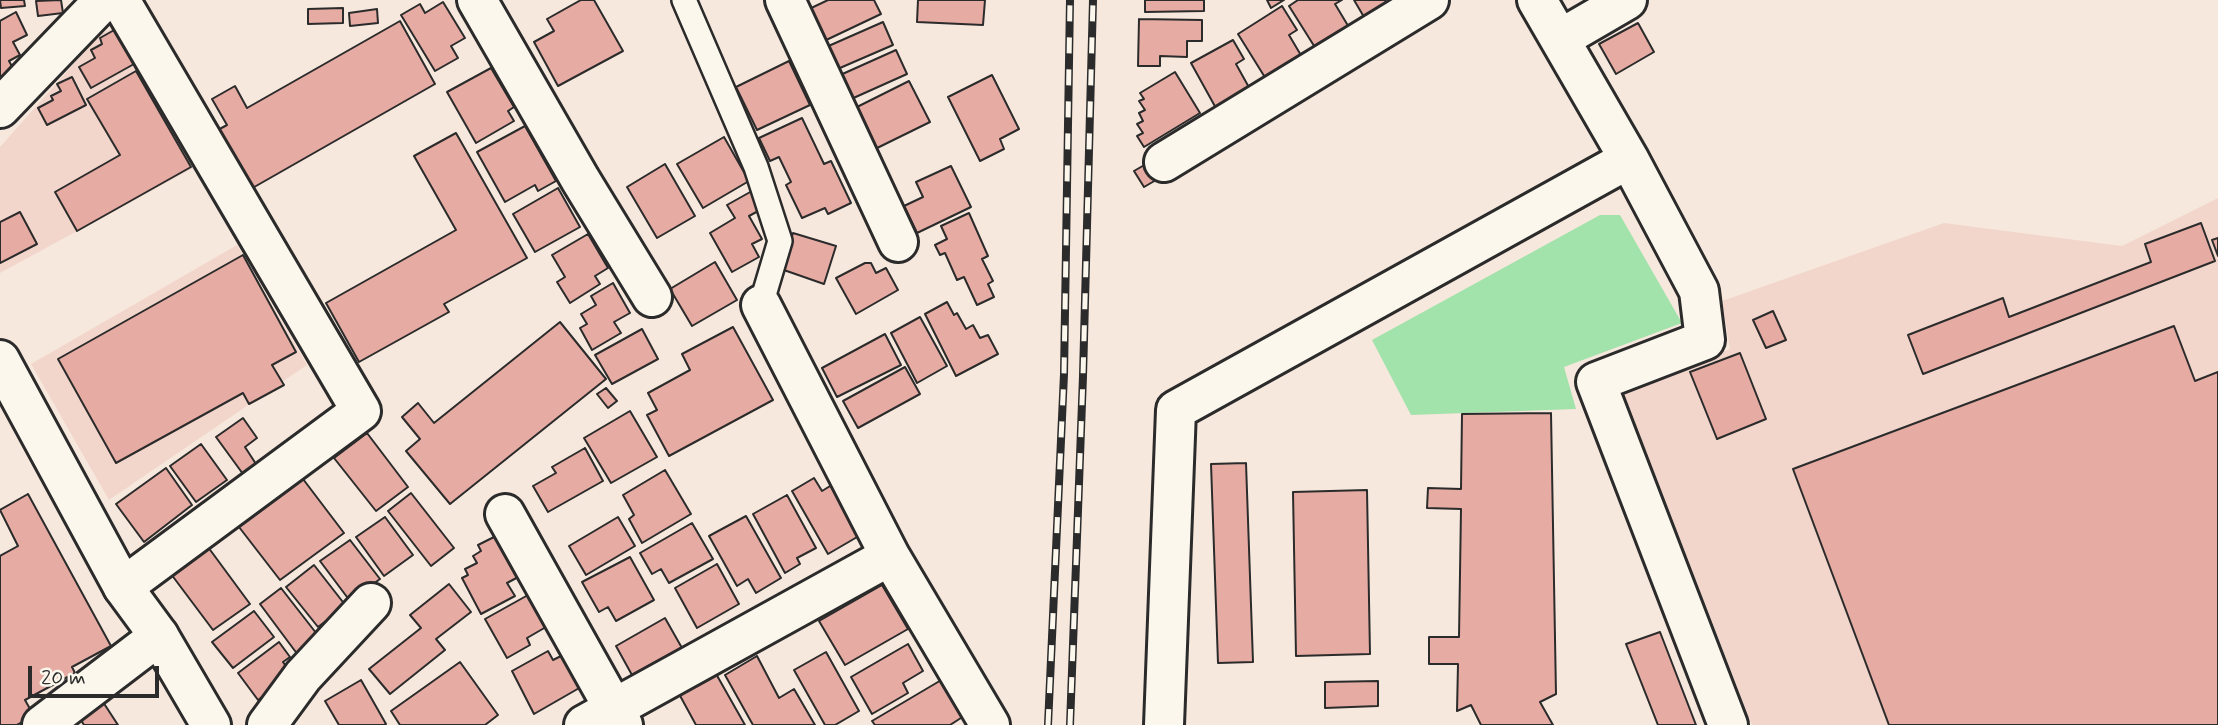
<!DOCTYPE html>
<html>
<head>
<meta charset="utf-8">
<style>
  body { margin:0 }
  #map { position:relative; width:2218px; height:725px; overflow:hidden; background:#f7e8dd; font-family:Mynerve,sans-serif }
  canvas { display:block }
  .scale { position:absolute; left:28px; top:666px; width:131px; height:32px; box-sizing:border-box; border:4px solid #2b2b2b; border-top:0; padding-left:9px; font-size:21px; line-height:24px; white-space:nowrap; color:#2b2b2b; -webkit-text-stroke:5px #fbf7ec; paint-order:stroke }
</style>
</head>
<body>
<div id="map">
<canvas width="2218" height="725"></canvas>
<div class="scale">20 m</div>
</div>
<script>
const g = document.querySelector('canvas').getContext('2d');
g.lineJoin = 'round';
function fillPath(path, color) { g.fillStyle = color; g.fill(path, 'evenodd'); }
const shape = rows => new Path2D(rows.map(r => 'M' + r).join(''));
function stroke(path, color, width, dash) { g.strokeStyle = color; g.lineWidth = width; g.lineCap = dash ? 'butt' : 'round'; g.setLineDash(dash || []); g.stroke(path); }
const built = shape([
  [116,27,195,167,0,273,0,147,100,34],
  [2218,198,2218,725,1752,725,1623,392,1730,349,1722,301,1944,223,2122,246],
  [237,245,307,365,109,500,31,364]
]);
const green = shape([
  [1600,215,1620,215,1682,323,1564,367,1576,409,1411,415,1372,340]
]);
const building = shape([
  [0,0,24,0,25,6,1,8,0,0],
  [61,0,63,13,38,16,36,1,61,0],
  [581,0,594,0,623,51,558,86,534,42,554,31,547,19,581,0],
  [828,0,874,0,881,14,822,42,807,10,828,0],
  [918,0,985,0,983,25,917,22,918,0],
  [1145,0,1204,0,1204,11,1145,12,1145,0],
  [1267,0,1284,0,1271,8,1267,0],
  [1298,0,1342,0,1335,4,1350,29,1316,49,1289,6,1298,0],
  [1354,0,1385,0,1387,4,1364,17,1354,0],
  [443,2,465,38,451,46,458,58,435,71,401,15,420,4,425,13,443,2],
  [1282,6,1297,30,1289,35,1302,57,1266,79,1238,34,1282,6],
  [343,8,343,23,308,24,308,9,343,8],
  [377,9,378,23,350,26,349,13,377,9],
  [16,12,27,35,13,42,20,55,9,61,14,70,0,78,0,21,16,12],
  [1139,19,1202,20,1202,41,1187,41,1187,57,1160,56,1160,66,1138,66,1139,19],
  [400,21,435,84,249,190,216,131,227,125,212,99,235,86,247,108,400,21],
  [883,22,893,45,833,71,824,48,883,22],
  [1638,23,1654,52,1616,74,1599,44,1638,23],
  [116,29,134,64,91,88,79,67,95,58,91,50,102,44,100,38,116,29],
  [1233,40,1244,59,1236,64,1251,91,1217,110,1191,63,1233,40],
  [896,50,907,74,849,100,838,76,896,50],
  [789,61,810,105,757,130,736,87,789,61],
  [491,68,514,107,508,111,514,121,476,143,447,92,491,68],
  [136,71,191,167,77,231,55,192,120,155,87,99,136,71],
  [1175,72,1200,113,1144,147,1137,136,1143,133,1137,124,1143,121,1139,113,1145,110,1139,101,1144,99,1140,93,1175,72],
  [992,75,1019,129,1000,139,1004,149,980,161,948,97,992,75],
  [72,77,86,105,47,125,38,108,53,100,51,96,61,91,57,84,72,77],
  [909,81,930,122,871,151,851,110,909,81],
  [802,118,824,164,831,161,851,203,828,214,825,208,802,218,786,185,791,182,779,157,770,161,759,138,802,118],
  [525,126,556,181,538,191,535,185,505,202,477,152,525,126],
  [456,133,527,258,444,304,449,312,359,362,326,303,456,230,414,156,456,133],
  [724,137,749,181,703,208,677,164,724,137],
  [1153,160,1163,176,1144,187,1134,171,1153,160],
  [665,164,695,216,657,238,627,187,665,164],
  [951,166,971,207,917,233,904,206,923,197,916,182,951,166],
  [558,188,580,227,535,252,513,214,558,188],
  [752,191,762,209,749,216,762,239,752,244,759,257,732,272,710,233,735,218,727,205,752,191],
  [20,212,37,244,0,263,0,222,20,212],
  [969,213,988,256,982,259,993,281,988,284,994,297,977,305,964,277,957,280,945,253,940,255,935,245,947,239,941,226,969,213],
  [2201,223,2215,261,1923,374,1908,335,2003,298,2009,317,2151,262,2145,244,2201,223],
  [793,233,836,246,824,284,781,269,793,233],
  [588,234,608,268,595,276,600,284,570,303,557,282,565,277,552,255,588,234],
  [2218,238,2218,256,2212,240,2218,238],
  [243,255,296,352,272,365,284,385,249,404,243,393,116,463,58,359,243,255],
  [715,262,737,300,692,326,670,289,715,262],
  [865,263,871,263,876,273,886,268,898,290,856,314,836,278,865,263],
  [613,283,630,313,614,322,621,333,592,350,580,328,587,324,581,314,596,305,591,296,613,283],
  [947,302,954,315,957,313,966,329,973,325,980,338,988,335,998,354,956,376,925,314,947,302],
  [1773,311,1786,340,1766,348,1753,320,1773,311],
  [920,317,947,366,917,383,891,333,920,317],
  [560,322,606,379,450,504,406,451,420,439,402,417,418,403,434,423,560,322],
  [2174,326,2195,381,2218,372,2218,725,1889,725,1793,469,2174,326],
  [733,327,773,400,669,456,647,415,657,410,648,393,690,370,682,354,733,327],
  [642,329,658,359,612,384,595,355,642,329],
  [885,334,901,365,837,397,822,368,885,334],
  [1740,353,1766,419,1717,439,1690,372,1740,353],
  [905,367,920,394,858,428,843,401,905,367],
  [606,388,617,401,608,408,597,394,606,388],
  [630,411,657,457,611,483,584,438,630,411],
  [1551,413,1556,694,1540,702,1553,725,1481,725,1471,705,1457,711,1458,664,1429,664,1429,637,1459,637,1461,509,1427,508,1428,488,1461,489,1462,414,1551,413],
  [243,418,257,438,245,447,256,464,243,474,216,437,243,418],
  [367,433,408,487,376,511,334,458,367,433],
  [201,444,227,480,196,502,170,466,201,444],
  [585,448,603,481,548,512,533,486,556,473,552,467,585,448],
  [1246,463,1253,662,1218,663,1211,464,1246,463],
  [166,468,192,505,144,542,116,504,166,468],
  [665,470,691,514,642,543,629,519,634,515,623,495,665,470],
  [814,478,822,491,835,483,864,533,828,554,792,491,814,478],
  [303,479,344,533,280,580,239,527,303,479],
  [1367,490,1370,654,1296,656,1293,492,1367,490],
  [411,493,454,548,431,566,388,511,411,493],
  [28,494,111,646,72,667,75,673,25,700,34,716,17,725,0,725,0,556,18,546,0,510,28,494],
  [787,495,816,548,797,558,800,564,785,573,753,514,787,495],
  [746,516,781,578,756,593,748,579,737,586,709,536,746,516],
  [385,517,413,555,384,576,356,537,385,517],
  [618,517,635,546,586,575,569,546,618,517],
  [692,523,713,559,669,583,661,569,652,574,640,553,692,523],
  [500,534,522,575,507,583,515,596,481,614,462,578,468,575,465,569,477,563,473,556,481,551,478,545,500,534],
  [350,540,380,579,350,601,320,561,350,540],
  [208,547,250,604,213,630,171,574,208,547],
  [630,557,654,600,616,621,608,607,599,612,582,582,630,557],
  [717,564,739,604,697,628,675,588,717,564],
  [314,565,346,606,318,627,286,587,314,565],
  [449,584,471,612,436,639,445,650,390,694,369,669,421,628,410,615,449,584],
  [882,585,908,629,845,665,819,621,882,585],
  [281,588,320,638,298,655,260,604,281,588],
  [528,595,546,627,527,638,530,645,507,658,485,619,528,595],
  [254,611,274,637,233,668,212,642,254,611],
  [665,618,682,648,632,675,616,646,665,618],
  [1660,632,1696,725,1658,725,1626,644,1660,632],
  [279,642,290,657,283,662,292,675,258,700,238,673,279,642],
  [908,644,923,671,903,683,908,693,872,714,851,677,908,644],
  [548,651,553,660,563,655,581,687,534,714,512,671,548,651],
  [826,652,859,711,835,725,825,725,794,670,826,652],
  [757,656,779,698,794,689,815,725,753,725,725,675,757,656],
  [460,662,498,715,485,725,400,725,391,711,460,662],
  [715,672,745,725,696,725,678,692,715,672],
  [943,679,964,716,950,725,875,725,872,721,943,679],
  [361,680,386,724,384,725,339,725,325,701,361,680],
  [1378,681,1378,706,1325,708,1325,682,1378,681],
  [103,702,118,725,84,725,79,717,103,702]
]);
const service = shape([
  [684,0,756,167,780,241,761,305]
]);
const minor = shape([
  [120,0,361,411,123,587],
  [477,0,580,179,652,297],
  [785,0,898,242],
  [1537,0,1629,159,1699,291,1705,340,1596,382,1728,725],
  [1560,39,1627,0],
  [0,108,104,0],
  [1164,162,1429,0],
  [761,305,890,556,990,725],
  [505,514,623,725],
  [42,725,159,636],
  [267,725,303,676,371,603],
  [584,725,890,556],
  [1164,725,1176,410,1629,159]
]);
const tertiary = shape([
  [0,360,123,587,159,636,211,725]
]);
const rail = shape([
  [1048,725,1064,374,1070,0],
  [1070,725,1083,376,1093,0]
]);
fillPath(built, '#f2d6cc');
fillPath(green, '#a2e2ab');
fillPath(building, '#e6aca3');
stroke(building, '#2b2b2b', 2);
stroke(service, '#2b2b2b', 28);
stroke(minor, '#2b2b2b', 44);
stroke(tertiary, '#2b2b2b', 44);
stroke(service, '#fbf7ec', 23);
stroke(minor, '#fbf7ec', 38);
stroke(tertiary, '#fbf7ec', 38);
stroke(rail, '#2b2b2b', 8);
stroke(rail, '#fbf7ec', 5, [16]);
</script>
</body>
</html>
